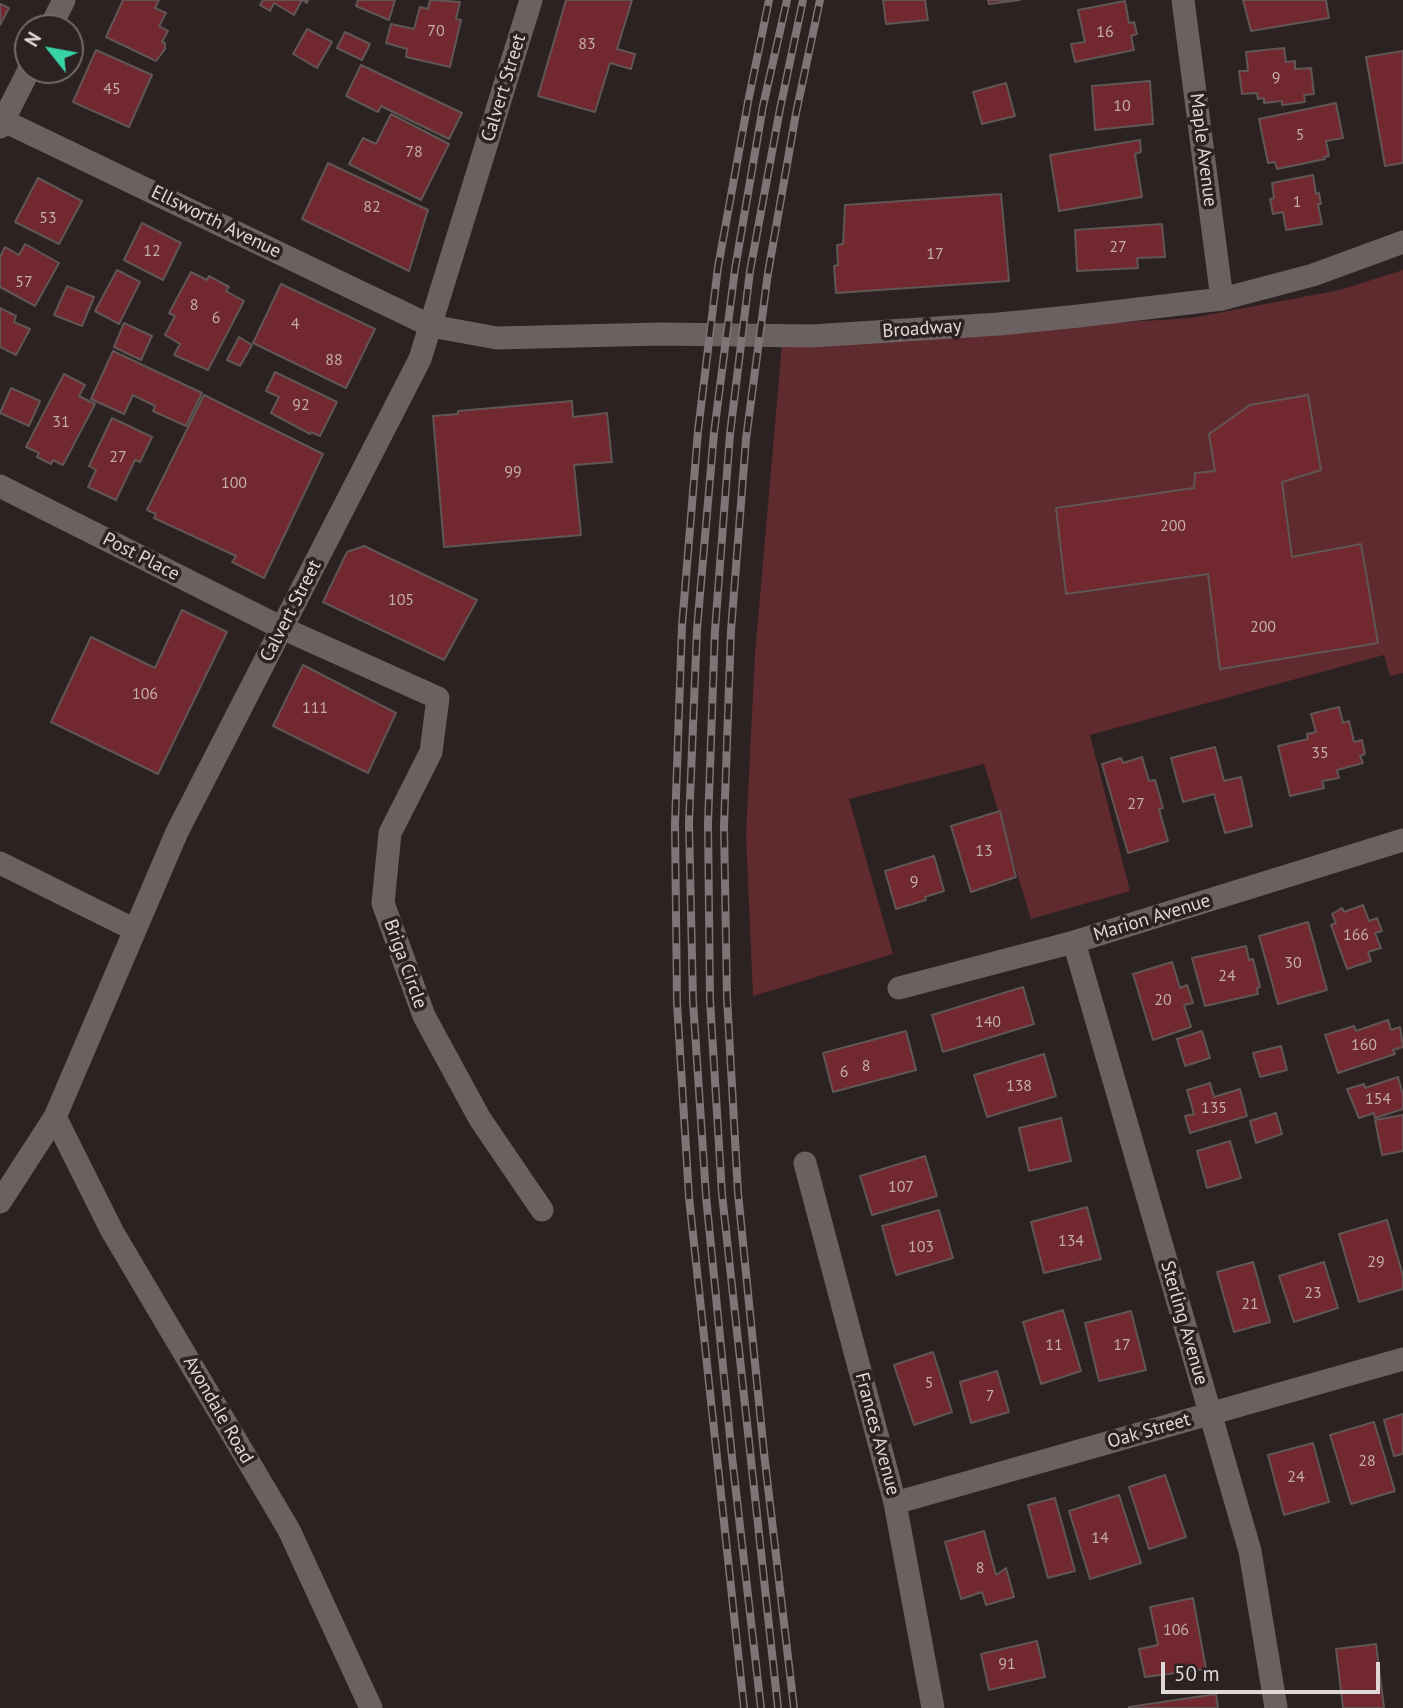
<!DOCTYPE html>
<html>
<head>
<meta charset="utf-8">
<style>
  body { margin:0 }
  #map { position:relative; width:1403px; height:1708px; overflow:hidden; background:#2c2222; font-family:"PT Sans",sans-serif }
  canvas { display:block }
  .north { position:absolute; left:14px; top:14px; width:70px; height:70px; box-sizing:border-box; background:#2c2222; border:2px solid #736b6a; border-radius:50%; rotate:301deg; font-size:19px; font-weight:700; line-height:28px; text-align:center; color:#ded8d7 }
  .north::after { content:''; display:block; margin:auto; width:24px; height:32px; background:#37d4a6; clip-path:polygon(50% 0,100% 100%,50% 72%,0 100%) }
  .scale { position:absolute; left:1161px; top:1662px; width:219px; height:32px; box-sizing:border-box; border:4px solid #ded8d7; border-top:0; padding-left:9px; font-size:21px; line-height:24px; white-space:nowrap; color:#ded8d7; -webkit-text-stroke:5px #2c2222; paint-order:stroke }
</style>
</head>
<body>
<div id="map">
<canvas width="1403" height="1708"></canvas>
<div class="north">N</div>
<div class="scale">50 m</div>
</div>
<script>
const g = document.querySelector('canvas').getContext('2d');
g.lineJoin = 'round';
function fillPath(path, color) { g.fillStyle = color; g.fill(path, 'evenodd'); }
const shape = rows => new Path2D(rows.map(r => 'M' + r).join(''));
function stroke(path, color, width, dash) { g.strokeStyle = color; g.lineWidth = width; g.lineCap = dash ? 'butt' : 'round'; g.setLineDash(dash || []); g.stroke(path); }
function write(font, color, halo, rows, align = 'center') {
  g.font = font + ' "PT Sans",sans-serif'; g.lineWidth = 7; g.setLineDash([]); g.textBaseline = 'middle'; g.strokeStyle = halo; g.fillStyle = color; for (const [text, x, y, turn = 0] of rows) {
    g.save(); g.translate(x, y); g.rotate((+turn || 0) * Math.PI / 180); g.textAlign = isNaN(turn) ? turn : align; if (halo) g.strokeText(text, 0, 0); g.fillText(text, 0, 0); g.restore();
  }
}
const green = shape([
  [1403,270,1403,673,1390,676,1384,655,1090,735,1130,891,1031,919,984,764,849,799,893,954,753,996,746,835,755,654,782,344,1191,318,1340,290]
]);
const building = shape([
  [123,0,159,0,155,8,166,13,159,26,168,31,162,42,165,43,165,49,156,61,106,37,123,0],
  [263,0,308,0,307,3,302,0,294,15,274,3,270,11,260,5,263,0],
  [358,0,395,0,389,20,356,6,358,0],
  [430,0,460,2,456,19,461,20,450,67,406,57,407,49,386,43,391,24,414,29,420,7,428,9,430,0],
  [566,0,632,0,617,49,635,54,631,69,610,63,595,112,538,96,566,0],
  [883,0,925,0,928,20,886,24,883,0],
  [988,0,1020,0,989,4,988,0],
  [1243,0,1326,0,1329,18,1251,31,1243,0],
  [1125,1,1129,23,1134,22,1137,34,1131,36,1134,50,1075,62,1071,44,1085,42,1078,10,1125,1],
  [0,4,9,8,0,25,0,4],
  [307,29,332,42,317,68,293,54,307,29],
  [345,32,370,44,362,60,337,48,345,32],
  [1284,48,1286,62,1295,61,1295,69,1311,68,1314,94,1304,95,1305,102,1282,105,1282,101,1264,103,1264,98,1258,99,1257,93,1242,94,1239,71,1248,71,1246,52,1284,48],
  [96,50,152,75,129,127,73,102,96,50],
  [1403,51,1403,163,1385,166,1366,57,1403,51],
  [361,65,462,113,449,139,381,106,378,112,346,96,361,65],
  [1150,81,1153,124,1095,130,1092,86,1150,81],
  [1006,83,1015,116,982,124,973,92,1006,83],
  [1336,103,1343,138,1326,141,1329,156,1324,157,1325,159,1277,169,1275,162,1268,163,1259,119,1336,103],
  [391,114,449,144,421,200,349,164,363,138,376,144,391,114],
  [1140,140,1141,152,1135,154,1142,197,1059,211,1050,155,1140,140],
  [328,163,428,210,409,271,302,219,328,163],
  [1313,175,1316,194,1319,193,1321,204,1318,204,1322,224,1286,230,1283,212,1273,214,1270,199,1274,198,1272,183,1313,175],
  [38,178,82,201,59,244,15,222,38,178],
  [1001,194,1009,281,836,293,834,266,838,265,837,245,843,244,845,205,1001,194],
  [142,223,181,243,163,280,124,260,142,223],
  [1162,224,1165,257,1137,258,1138,268,1077,271,1075,230,1162,224],
  [25,244,59,263,35,306,0,287,0,257,5,247,19,255,25,244],
  [117,270,140,282,119,324,95,311,117,270],
  [191,272,207,280,209,276,229,287,226,291,244,301,208,370,174,355,180,344,165,335,175,316,169,313,191,272],
  [281,284,375,329,346,388,253,343,281,284],
  [67,286,94,297,82,326,54,315,67,286],
  [0,308,16,316,14,322,30,329,16,355,0,347,0,308],
  [124,323,152,336,141,360,114,347,124,323],
  [239,337,252,345,240,366,227,360,239,337],
  [113,351,202,393,186,426,153,411,155,406,133,395,124,414,91,399,113,351],
  [275,372,337,402,320,436,311,432,310,434,271,413,279,397,266,391,275,372],
  [64,374,85,385,79,396,95,404,63,465,53,460,51,464,37,457,39,453,26,447,64,374],
  [11,388,40,401,29,426,0,413,11,388],
  [204,395,323,454,264,578,232,562,236,556,154,518,156,514,147,510,204,395],
  [1308,395,1321,470,1282,482,1292,557,1361,544,1378,643,1220,669,1208,574,1066,594,1056,508,1194,488,1195,473,1215,471,1209,434,1250,405,1308,395],
  [572,401,573,417,607,413,612,462,574,465,581,535,444,547,433,416,458,414,458,411,572,401],
  [112,418,152,437,140,462,135,460,116,500,88,487,96,470,89,466,112,418],
  [364,546,477,600,444,660,323,602,347,552,364,546],
  [182,610,227,632,158,774,51,722,91,637,155,668,182,610],
  [303,665,396,713,368,773,273,726,303,665],
  [1339,707,1343,723,1349,721,1354,742,1362,740,1365,754,1360,756,1363,763,1337,770,1339,778,1322,781,1324,788,1290,796,1278,746,1308,739,1307,734,1316,732,1311,714,1339,707],
  [1215,747,1224,781,1241,777,1252,826,1225,833,1214,794,1183,802,1171,758,1215,747],
  [1142,757,1149,781,1155,780,1163,808,1159,809,1168,841,1128,853,1102,764,1121,758,1123,763,1142,757],
  [1000,811,1016,877,971,892,951,826,1000,811],
  [934,856,944,891,925,897,926,900,896,909,885,871,934,856],
  [1363,905,1369,921,1377,918,1382,931,1375,933,1381,948,1368,952,1371,961,1347,969,1331,925,1336,923,1332,914,1342,908,1344,912,1363,905],
  [1308,922,1327,990,1278,1004,1259,936,1308,922],
  [1246,946,1249,960,1253,959,1260,987,1257,988,1258,994,1205,1006,1192,958,1246,946],
  [1172,962,1180,988,1187,985,1193,1003,1184,1005,1191,1027,1153,1040,1133,974,1172,962],
  [1023,987,1034,1024,943,1052,932,1015,1023,987],
  [1388,1020,1391,1030,1400,1027,1403,1047,1393,1050,1395,1054,1338,1073,1325,1035,1354,1026,1356,1031,1388,1020],
  [906,1031,916,1070,833,1092,823,1053,906,1031],
  [1202,1031,1210,1058,1185,1066,1177,1039,1202,1031],
  [1281,1046,1287,1070,1260,1077,1253,1053,1281,1046],
  [1044,1054,1056,1096,987,1117,974,1075,1044,1054],
  [1398,1077,1403,1095,1403,1109,1375,1118,1374,1113,1359,1118,1347,1089,1364,1084,1365,1088,1398,1077],
  [1210,1083,1214,1097,1240,1089,1247,1116,1190,1133,1185,1116,1194,1114,1187,1090,1210,1083],
  [1276,1113,1282,1134,1256,1143,1250,1121,1276,1113],
  [1403,1115,1403,1151,1382,1155,1375,1120,1403,1115],
  [1061,1118,1071,1161,1029,1171,1019,1128,1061,1118],
  [1230,1141,1241,1178,1207,1188,1197,1151,1230,1141],
  [925,1156,937,1196,872,1215,860,1176,925,1156],
  [1087,1207,1101,1259,1044,1273,1031,1222,1087,1207],
  [939,1210,953,1258,896,1275,882,1226,939,1210],
  [1387,1220,1403,1276,1403,1289,1359,1302,1339,1234,1387,1220],
  [1253,1262,1270,1322,1234,1332,1217,1272,1253,1262],
  [1324,1262,1338,1308,1294,1322,1279,1276,1324,1262],
  [1063,1310,1081,1371,1041,1384,1023,1322,1063,1310],
  [1131,1311,1146,1370,1099,1381,1085,1323,1131,1311],
  [933,1352,952,1412,914,1425,894,1365,933,1352],
  [997,1371,1009,1412,971,1423,960,1382,997,1371],
  [1403,1414,1403,1454,1394,1456,1384,1420,1403,1414],
  [1374,1422,1395,1491,1351,1504,1330,1435,1374,1422],
  [1313,1443,1329,1502,1284,1515,1268,1455,1313,1443],
  [1165,1475,1186,1537,1149,1549,1129,1487,1165,1475],
  [1119,1495,1141,1563,1090,1579,1069,1511,1119,1495],
  [1055,1498,1075,1571,1048,1578,1028,1505,1055,1498],
  [984,1531,996,1575,1006,1568,1014,1597,986,1605,982,1592,961,1599,945,1542,984,1531],
  [1193,1598,1206,1669,1145,1677,1139,1649,1158,1645,1150,1607,1193,1598],
  [1037,1641,1045,1677,989,1690,981,1654,1037,1641],
  [1376,1644,1384,1708,1343,1708,1336,1649,1376,1644],
  [1216,1694,1218,1708,1129,1708,1129,1707,1216,1694]
]);
const street = shape([
  [1183,0,1222,299],
  [50,28,64,0],
  [0,119,431,326,497,338,660,334,812,336,999,324,1079,316,1222,299,1313,275,1403,242],
  [0,127,29,70],
  [0,486,282,628,438,698,431,752,390,833,383,903,424,1016,480,1119,542,1210],
  [0,863,135,930],
  [1074,942,1250,1551,1276,1708],
  [899,988,1074,942,1403,840],
  [55,1117,112,1231,289,1530,371,1708],
  [805,1163,895,1503,933,1708],
  [0,1202,55,1117,177,832,420,359,531,0],
  [895,1503,1403,1359]
]);
const rail = shape([
  [744,1708,689,1197,677,1003,675,824,682,626,698,431,718,267,748,102,769,0],
  [761,1708,732,1457,706,1196,693,1001,689,823,697,629,714,433,735,269,763,106,787,0],
  [778,1708,722,1194,710,1000,708,823,715,630,730,434,750,271,780,109,803,0],
  [794,1708,764,1453,738,1193,727,997,724,826,731,631,746,439,768,273,796,113,820,0]
]);
const numberNames = [
  ["70",436,31],
  ["16",1105,32],
  ["83",587,44],
  ["9",1276,78],
  ["45",112,89],
  ["10",1122,106],
  ["5",1300,135],
  ["78",414,152],
  ["1",1297,202],
  ["82",372,207],
  ["53",48,218],
  ["27",1118,247],
  ["12",152,251],
  ["17",935,254],
  ["57",24,282],
  ["8",194,305],
  ["6",216,318],
  ["4",295,324],
  ["88",334,360],
  ["92",301,405],
  ["31",61,422],
  ["27",118,457],
  ["99",513,472],
  ["100",234,483],
  ["200",1173,526],
  ["105",401,600],
  ["200",1263,627],
  ["106",145,694],
  ["111",315,708],
  ["35",1320,753],
  ["27",1136,804],
  ["13",984,851],
  ["9",914,882],
  ["166",1356,935],
  ["30",1293,963],
  ["24",1227,976],
  ["20",1163,1000],
  ["140",988,1022],
  ["160",1364,1045],
  ["8",866,1066],
  ["6",844,1072],
  ["138",1019,1086],
  ["154",1378,1099],
  ["135",1214,1108],
  ["107",901,1187],
  ["134",1071,1241],
  ["103",921,1247],
  ["29",1376,1262],
  ["23",1313,1293],
  ["21",1250,1304],
  ["11",1054,1345],
  ["17",1122,1345],
  ["5",929,1383],
  ["7",990,1396],
  ["28",1367,1461],
  ["24",1296,1477],
  ["14",1100,1538],
  ["8",980,1568],
  ["106",1176,1630],
  ["91",1007,1664]
];
const streetNames = [
  ["Calvert Street",504,88,-73],
  ["Maple Avenue",1203,150,83],
  ["Ellsworth Avenue",216,222,26],
  ["Broadway",922,329,-4],
  ["Post Place",141,557,27],
  ["Calvert Street",291,611,-63],
  ["Marion Avenue",1152,918,-17],
  ["Briga Circle",405,964,70],
  ["Sterling Avenue",1184,1323,74],
  ["Avondale Road",218,1410,60],
  ["Oak Street",1149,1431,-16],
  ["Frances Avenue",877,1434,75]
];
fillPath(green, '#5f2b2e');
fillPath(building, '#71292f');
stroke(building, '#605655', 2);
stroke(street, '#6c6161', 23);
stroke(rail, '#7e7676', 8);
stroke(rail, '#2c2222', 5, [16]);
write('16px', '#c3acad', null, numberNames);
write('19px', '#ded8d7', '#2c2222', streetNames);
</script>
</body>
</html>
